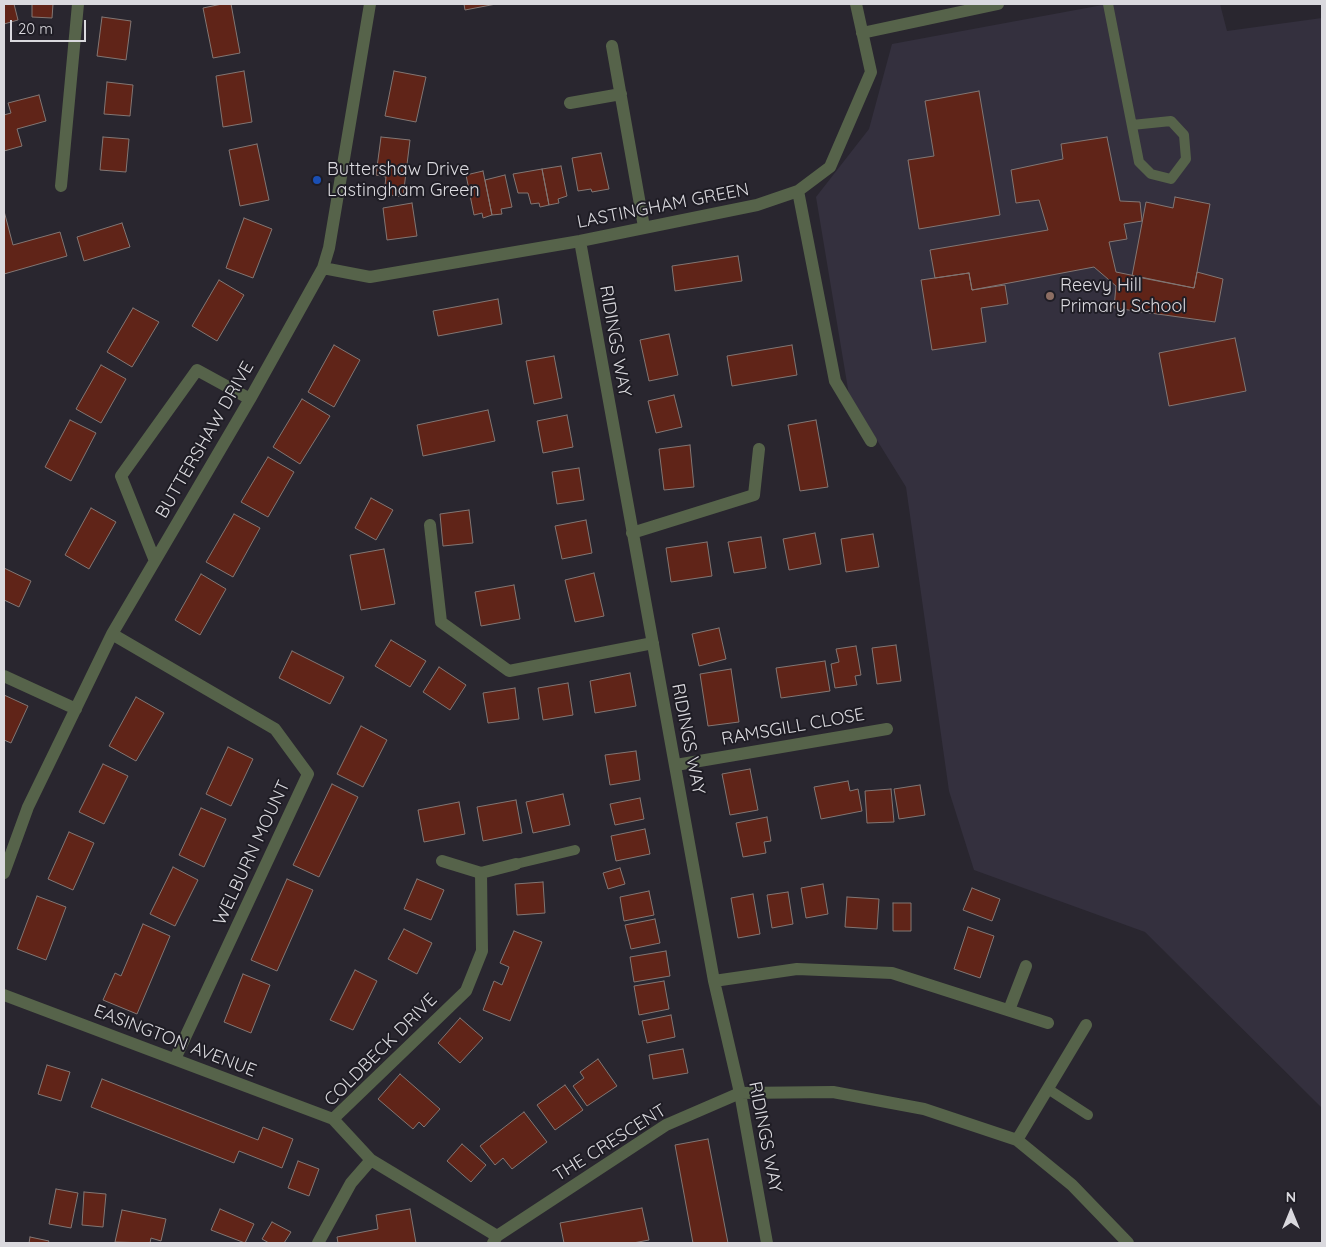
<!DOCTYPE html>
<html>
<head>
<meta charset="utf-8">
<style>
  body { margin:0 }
  #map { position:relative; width:1326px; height:1247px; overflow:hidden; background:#29262f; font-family:Quicksand,sans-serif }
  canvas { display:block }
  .frame { position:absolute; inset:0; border:5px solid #dad9de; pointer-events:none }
  .north { position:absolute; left:1266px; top:1187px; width:50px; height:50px; -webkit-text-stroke:4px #1f1d25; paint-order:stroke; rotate:0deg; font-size:14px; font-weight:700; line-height:20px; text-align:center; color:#dad9de }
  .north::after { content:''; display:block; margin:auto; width:18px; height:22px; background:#dad9de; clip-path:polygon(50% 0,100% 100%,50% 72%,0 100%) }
  .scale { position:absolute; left:10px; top:20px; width:76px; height:22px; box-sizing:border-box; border:2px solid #dad9de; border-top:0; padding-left:6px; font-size:15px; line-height:18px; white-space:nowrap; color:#dad9de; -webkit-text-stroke:4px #1f1d25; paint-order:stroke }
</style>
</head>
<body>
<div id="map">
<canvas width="1326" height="1247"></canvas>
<div class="frame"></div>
<div class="north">N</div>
<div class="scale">20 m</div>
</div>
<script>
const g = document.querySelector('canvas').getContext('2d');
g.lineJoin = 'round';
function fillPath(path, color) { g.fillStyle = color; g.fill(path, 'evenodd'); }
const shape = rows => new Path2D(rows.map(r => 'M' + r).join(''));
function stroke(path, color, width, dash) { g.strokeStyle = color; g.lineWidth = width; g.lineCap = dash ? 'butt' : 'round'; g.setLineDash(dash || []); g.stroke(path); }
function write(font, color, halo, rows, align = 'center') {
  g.font = font + ' Quicksand,sans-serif'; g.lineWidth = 4; g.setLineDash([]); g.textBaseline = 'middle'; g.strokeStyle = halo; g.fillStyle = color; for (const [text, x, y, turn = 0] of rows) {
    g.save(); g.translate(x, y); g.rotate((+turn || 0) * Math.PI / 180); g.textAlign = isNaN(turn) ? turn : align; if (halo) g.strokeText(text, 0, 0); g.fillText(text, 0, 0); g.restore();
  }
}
const built = shape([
  [1108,4,1220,4,1227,31,1322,18,1322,1108,1145,932,974,870,949,791,906,487,849,395,816,197,869,129,892,44]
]);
const building = shape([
  [4,4,14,4,18,20,4,24,4,4],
  [32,4,53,4,52,18,32,17,32,4],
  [222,4,231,4,240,53,213,58,203,8,222,4],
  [464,4,496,4,465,10,464,4],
  [102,17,131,21,126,60,97,56,102,17],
  [244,71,252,122,223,127,216,76,244,71],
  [394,71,426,77,416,122,385,116,394,71],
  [107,82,133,85,130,116,104,114,107,82],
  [979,91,1000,215,919,229,908,160,934,156,925,101,979,91],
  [39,95,46,121,17,129,22,146,4,151,4,115,11,113,8,103,39,95],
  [103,137,129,139,126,172,100,170,103,137],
  [381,137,410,140,403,197,384,194,386,177,376,175,381,137],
  [1107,137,1120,201,1140,202,1142,221,1124,224,1127,239,1109,242,1116,272,1194,288,1197,272,1223,279,1215,322,1114,308,1116,286,1094,267,972,290,969,273,935,278,930,250,1048,230,1039,200,1016,203,1011,170,1063,159,1061,144,1107,137],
  [257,144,269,200,240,206,229,150,257,144],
  [601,153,609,189,592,192,591,189,578,191,572,158,601,153],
  [561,166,567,196,558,199,559,203,549,205,542,169,561,166],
  [542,169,549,205,540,207,539,203,531,204,528,193,518,193,513,174,542,169],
  [483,171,492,215,483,218,482,213,474,215,466,175,483,171],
  [505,175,512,207,501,209,502,214,492,215,485,180,505,175],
  [1175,197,1210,204,1194,288,1132,276,1146,202,1173,208,1175,197],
  [412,203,417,236,387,240,383,208,412,203],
  [4,211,13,245,60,232,67,256,4,274,4,211],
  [244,218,272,229,253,278,226,268,244,218],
  [122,223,130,247,84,261,77,237,122,223],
  [738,256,742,281,675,291,672,266,738,256],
  [969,273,972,290,1005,285,1008,304,981,308,986,342,932,350,921,280,969,273],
  [219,280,244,295,217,341,192,326,219,280],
  [498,299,502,324,438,336,433,311,498,299],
  [133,308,159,322,132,367,107,352,133,308],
  [669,334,678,375,649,381,640,340,669,334],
  [1235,338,1246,391,1169,406,1159,353,1235,338],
  [334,345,360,360,334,407,308,392,334,345],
  [792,345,797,375,732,386,727,356,792,345],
  [554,356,562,398,534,404,526,361,554,356],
  [101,365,126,379,101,423,76,409,101,365],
  [674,395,682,427,656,433,648,401,674,395],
  [302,399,330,416,300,464,273,447,302,399],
  [488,410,495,441,423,456,417,425,488,410],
  [567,415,573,447,543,453,537,421,567,415],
  [70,420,96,433,71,481,45,467,70,420],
  [816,420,828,487,800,491,788,425,816,420],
  [690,445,694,487,664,490,659,449,690,445],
  [268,457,294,472,268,517,241,502,268,457],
  [579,468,584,500,557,504,552,472,579,468],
  [371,498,393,510,376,540,355,528,371,498],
  [91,508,116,522,89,569,65,555,91,508],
  [469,510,473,543,443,546,440,514,469,510],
  [234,514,260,528,233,577,206,562,234,514],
  [586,520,592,553,562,559,555,526,586,520],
  [815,533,821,564,789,570,783,539,815,533],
  [873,534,879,567,846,572,841,539,873,534],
  [761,537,766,568,734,573,728,542,761,537],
  [707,542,712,576,671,582,666,548,707,542],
  [384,549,395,604,361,610,350,555,384,549],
  [4,568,31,581,19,607,4,600,4,568],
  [594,573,604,616,575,622,565,580,594,573],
  [201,574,226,589,200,635,175,620,201,574],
  [514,585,520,619,481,626,475,592,514,585],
  [719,628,726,659,699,666,692,634,719,628],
  [391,640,426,661,410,687,375,666,391,640],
  [896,645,901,681,877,684,872,648,896,645],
  [856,646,861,675,855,676,857,685,835,688,831,664,839,662,836,649,856,646],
  [292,651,344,677,330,704,279,678,292,651],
  [825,661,830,691,781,698,776,668,825,661],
  [439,667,466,685,450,710,423,692,439,667],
  [731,669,739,722,708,726,700,674,731,669],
  [630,673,636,706,595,713,590,681,630,673],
  [568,683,573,715,543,720,538,688,568,683],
  [515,688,519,719,488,723,483,693,515,688],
  [4,695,28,706,11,743,4,740,4,695],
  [136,697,164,713,136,761,109,746,136,697],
  [361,726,387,740,363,787,337,774,361,726],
  [228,747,253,759,231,806,206,794,228,747],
  [636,751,640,780,610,785,605,755,636,751],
  [103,764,128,776,104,824,79,812,103,764],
  [750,769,758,810,730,815,722,774,750,769],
  [848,781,850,791,858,789,862,811,821,819,814,787,848,781],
  [332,784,358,797,319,877,293,865,332,784],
  [920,785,925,815,899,819,894,789,920,785],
  [891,789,894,822,867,823,865,791,891,789],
  [563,794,570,825,533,833,526,802,563,794],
  [640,798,644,819,615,825,610,804,640,798],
  [516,800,522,833,483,841,477,807,516,800],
  [459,802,465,834,424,842,418,810,459,802],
  [201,808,226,819,204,867,179,855,201,808],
  [767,817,771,841,764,842,766,853,743,857,736,823,767,817],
  [645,829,650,854,616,861,611,836,645,829],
  [69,832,94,843,73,890,48,879,69,832],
  [173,867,198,880,175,926,150,914,173,867],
  [620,868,625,884,608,889,603,873,620,868],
  [287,879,313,890,277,971,251,960,287,879],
  [417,879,444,890,431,920,404,909,417,879],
  [543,882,545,913,517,915,515,884,543,882],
  [823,884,828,914,806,918,801,888,823,884],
  [972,888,1000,899,992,921,963,910,972,888],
  [649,891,654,915,624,921,620,897,649,891],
  [788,892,793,924,772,928,767,895,788,892],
  [753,894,760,934,738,938,731,898,753,894],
  [37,896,66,907,46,960,17,949,37,896],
  [847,897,879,899,877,929,845,927,847,897],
  [893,903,911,903,911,931,893,931,893,903],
  [655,919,660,943,631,949,625,925,655,919],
  [143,924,170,936,137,1014,103,1000,115,973,121,976,143,924],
  [968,927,994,936,980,978,954,969,968,927],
  [404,929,432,943,417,974,388,959,404,929],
  [514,931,542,942,510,1021,483,1010,494,981,502,985,509,967,500,963,514,931],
  [666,951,670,976,634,982,630,957,666,951],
  [355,970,377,981,353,1030,330,1020,355,970],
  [243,974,270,985,251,1033,224,1022,243,974],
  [664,981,669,1009,639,1015,634,986,664,981],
  [671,1015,675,1037,647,1043,642,1021,671,1015],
  [460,1018,483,1038,460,1063,438,1043,460,1018],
  [683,1049,688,1073,653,1079,649,1055,683,1049],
  [598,1059,617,1086,587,1106,573,1086,584,1078,580,1072,598,1059],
  [47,1065,70,1072,61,1101,38,1094,47,1065],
  [400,1074,440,1109,424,1127,419,1122,413,1129,378,1099,400,1074],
  [102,1079,258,1140,263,1127,293,1139,282,1168,239,1151,234,1163,91,1107,102,1079],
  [565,1085,583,1110,555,1130,537,1105,565,1085],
  [524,1112,547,1142,512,1169,503,1158,495,1165,480,1146,524,1112],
  [708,1139,728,1243,693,1243,675,1145,708,1139],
  [462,1144,486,1165,471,1182,447,1161,462,1144],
  [298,1161,319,1169,309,1196,288,1188,298,1161],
  [56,1189,78,1193,71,1228,49,1224,56,1189],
  [84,1192,106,1194,103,1227,82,1225,84,1192],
  [642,1208,649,1240,633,1243,564,1243,560,1223,642,1208],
  [220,1209,254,1224,245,1243,211,1230,220,1209],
  [410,1209,416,1243,338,1243,337,1237,378,1229,376,1215,410,1209],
  [122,1210,166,1219,161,1241,151,1238,150,1243,115,1242,122,1210],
  [272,1222,291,1232,284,1243,269,1243,262,1239,272,1222],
  [30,1237,49,1241,48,1243,29,1243,30,1237]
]);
const lane = shape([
  [1108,4,1139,162,1151,174,1171,179,1186,159,1184,135,1171,121,1132,125],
  [516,864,575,850],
  [1048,1089,1088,1115]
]);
const street = shape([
  [862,33,998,4],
  [612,46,644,227],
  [570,103,621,94],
  [61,186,78,4],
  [798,191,835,381,871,441],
  [580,241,714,981,740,1093,767,1243],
  [323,268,370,277,580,241,757,205,798,191,830,167,871,72,856,4],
  [430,525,441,622,509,671,653,643],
  [632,533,754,495,759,449],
  [155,561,121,476,197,370,250,399],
  [112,634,275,729,308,774,175,1059],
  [4,676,76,709],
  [676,765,887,729],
  [442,861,481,873,516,864],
  [4,873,28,807,112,634,250,399,323,268,329,248,370,4],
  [714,981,797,969,892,973,1048,1023],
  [4,995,333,1119,371,1160,497,1236],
  [1009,1010,1026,966],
  [333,1119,466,991,482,951,481,873],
  [1017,1140,1086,1025],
  [318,1243,351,1183,371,1160],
  [493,1243,497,1236,666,1125,740,1093,833,1092,924,1109,1017,1140,1072,1185,1128,1243]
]);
const markers = [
  [317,180,5,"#1a4fb4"],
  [1050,296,5,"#8d6e63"]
];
const poiNames = [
  ["Buttershaw Drive",327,170],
  ["Lastingham Green",327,191],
  ["Reevy Hill",1060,286],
  ["Primary School",1060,307]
];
const streetNames = [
  ["LASTINGHAM GREEN",663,206,-11],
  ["RIDINGS WAY",615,341,80],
  ["BUTTERSHAW DRIVE",205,440,-60],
  ["RAMSGILL CLOSE",793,727,-10],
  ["RIDINGS WAY",688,739,79],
  ["WELBURN MOUNT",252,853,-65],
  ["EASINGTON AVENUE",175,1041,21],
  ["COLDBECK DRIVE",381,1050,-45],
  ["RIDINGS WAY",765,1137,79],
  ["THE CRESCENT",610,1143,-32]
];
fillPath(built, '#34303e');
fillPath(building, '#602418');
stroke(building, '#827673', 1);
stroke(lane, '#56634a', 10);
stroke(street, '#56634a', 12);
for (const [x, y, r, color] of markers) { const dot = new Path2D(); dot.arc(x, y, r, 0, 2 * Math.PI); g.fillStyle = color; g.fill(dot); stroke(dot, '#1f1d25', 2); }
write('18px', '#dad9de', '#1f1d25', poiNames, 'left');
write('18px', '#dad9de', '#1f1d25', streetNames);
</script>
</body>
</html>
